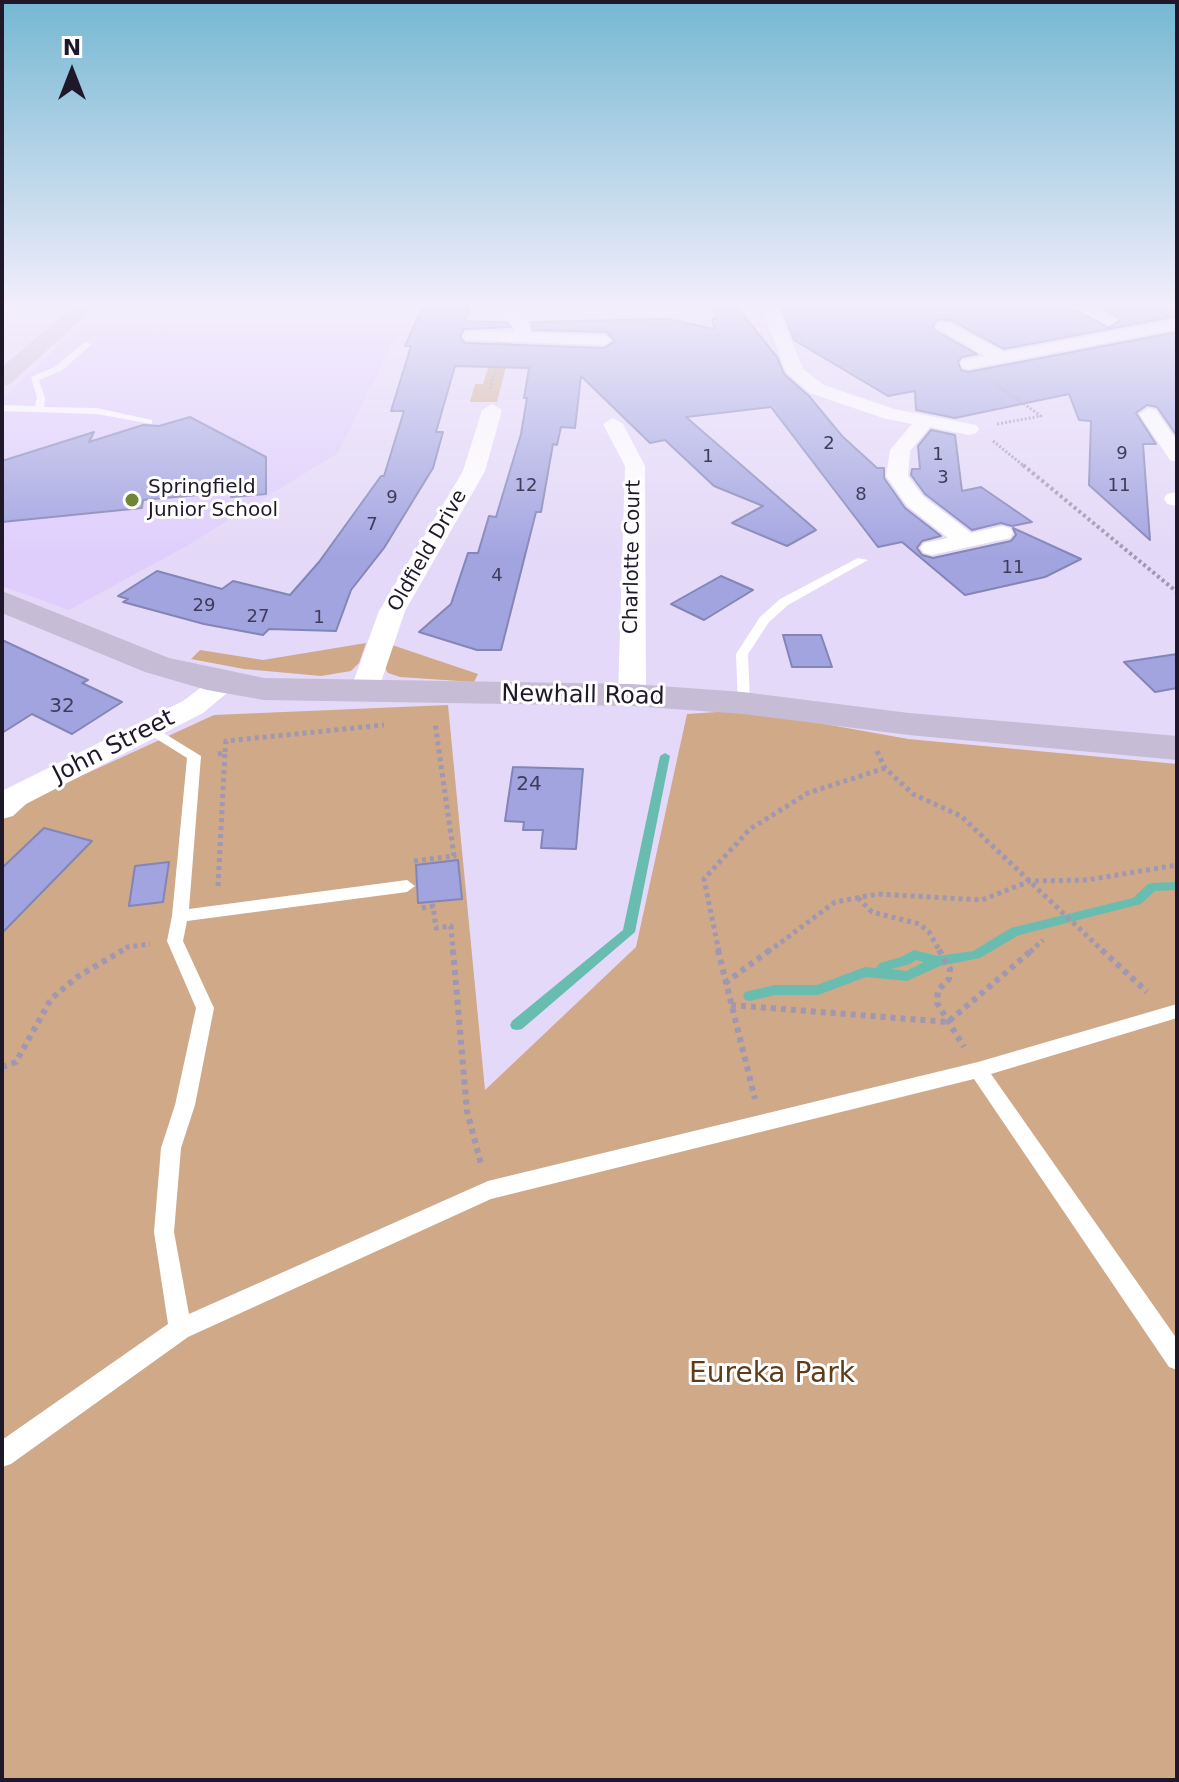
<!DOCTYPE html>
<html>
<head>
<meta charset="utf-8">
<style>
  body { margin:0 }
  #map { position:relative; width:1179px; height:1782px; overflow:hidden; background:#e4d9f8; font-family:"DejaVu Sans",sans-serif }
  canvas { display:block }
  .frame { position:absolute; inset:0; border:4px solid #1f182a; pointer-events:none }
  .north { position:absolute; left:32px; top:32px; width:80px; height:80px; -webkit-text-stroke:6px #fff; paint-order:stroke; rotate:0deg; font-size:22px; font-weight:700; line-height:32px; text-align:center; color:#1f182a }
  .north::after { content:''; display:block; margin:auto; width:28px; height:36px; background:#1f182a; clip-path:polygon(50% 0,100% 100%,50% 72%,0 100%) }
</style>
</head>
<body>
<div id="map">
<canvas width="1179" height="1782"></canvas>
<div class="frame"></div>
<div class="north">N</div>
</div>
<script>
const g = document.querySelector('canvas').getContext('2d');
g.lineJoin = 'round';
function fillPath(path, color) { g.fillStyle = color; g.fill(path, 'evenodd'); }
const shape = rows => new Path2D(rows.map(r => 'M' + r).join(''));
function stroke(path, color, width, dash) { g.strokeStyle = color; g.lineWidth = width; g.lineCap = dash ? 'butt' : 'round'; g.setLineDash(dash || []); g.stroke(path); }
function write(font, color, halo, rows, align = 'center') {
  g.font = font + ' "DejaVu Sans",sans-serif'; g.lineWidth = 6; g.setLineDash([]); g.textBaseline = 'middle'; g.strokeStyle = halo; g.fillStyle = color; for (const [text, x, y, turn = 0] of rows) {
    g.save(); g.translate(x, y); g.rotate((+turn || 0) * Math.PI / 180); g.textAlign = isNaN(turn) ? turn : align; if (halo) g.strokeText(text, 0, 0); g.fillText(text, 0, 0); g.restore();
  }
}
const built = shape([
  [79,327,398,334,338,453,185,547,69,610,2,586,2,399]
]);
const green = shape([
  [496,342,512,343,497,402,470,402,475,384,483,384],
  [366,643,359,663,351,671,321,676,244,669,191,659,200,650,263,660],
  [389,644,478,674,474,682,400,677,388,673,382,663],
  [448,705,485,1090,636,947,687,714,747,710,908,739,1177,764,1177,1780,2,1780,2,820,20,804,214,715]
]);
const stream = shape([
  [665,753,670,756,635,932,522,1029,517,1030,512,1029,510,1025,512,1021,623,930,660,756,665,753],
  [1177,882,1177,890,1155,891,1141,904,1019,935,980,958,940,966,907,981,866,977,818,995,775,995,750,1001,745,1000,743,996,745,992,775,985,817,985,865,967,876,968,880,963,901,957,914,950,938,956,973,951,1011,928,1133,898,1148,884,1152,883,1177,882],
  [916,960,924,962,906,971,891,969,910,964,916,960]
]);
const building = shape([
  [423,306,470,306,465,321,506,322,511,327,464,329,460,337,465,343,604,348,615,341,606,332,533,330,531,322,667,319,715,329,712,319,716,319,713,306,736,306,777,357,784,374,809,396,842,436,877,468,884,468,884,478,905,508,941,536,922,541,917,548,922,555,933,558,1011,541,1016,535,1013,528,1081,559,1045,577,965,595,902,542,878,547,771,407,686,417,816,530,787,546,732,523,763,506,714,486,665,440,650,443,581,376,575,428,561,427,557,445,553,444,541,512,536,512,501,650,477,650,419,632,451,604,468,553,478,553,489,516,496,517,521,434,527,398,524,398,529,368,455,366,436,432,443,432,433,468,384,548,351,590,336,631,269,629,263,635,204,624,123,602,128,599,118,596,157,571,222,589,233,581,290,595,319,562,381,476,384,476,404,411,391,411,411,346,405,346,423,306],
  [781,306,1069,306,1109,328,1121,319,1098,306,1177,306,1177,316,1004,349,951,320,938,320,933,326,934,330,977,354,962,357,958,362,961,370,968,372,1177,332,1177,436,1157,407,1147,405,1136,413,1156,444,1143,444,1150,540,1089,485,1091,421,1079,420,1069,394,955,418,916,410,915,391,888,396,794,340,781,306],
  [190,417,266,457,266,494,231,497,231,492,143,500,142,508,2,522,2,461,94,432,89,442,143,425,159,426,190,417],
  [931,430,955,435,962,491,981,487,1032,522,1012,526,1001,523,972,530,925,494,911,475,912,469,920,469,918,446,931,430],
  [721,576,753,590,704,620,671,604,721,576],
  [783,635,821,635,832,667,792,667,783,635],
  [2,640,88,680,82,683,122,702,72,734,32,714,2,733,2,640],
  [1177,654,1177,688,1155,692,1124,662,1177,654],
  [513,767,583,769,576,849,541,848,543,830,523,830,524,822,505,821,513,767],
  [44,828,92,841,2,933,2,868,44,828],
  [458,860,462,899,418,903,416,865,458,860],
  [169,862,163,902,129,906,135,866,169,862]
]);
const pathFar3 = shape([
  [994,383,1041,416,997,424],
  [490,389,498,360],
  [993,441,1025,467]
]);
const pathFar2 = shape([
  [1023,465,1177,592]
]);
const pathFar1 = shape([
  [877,751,885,768,913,794,961,816,1104,952],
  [218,754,225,753,226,741,384,725],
  [414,861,454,856,435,723],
  [218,886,225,753],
  [858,898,872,912,919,924,929,932,940,952],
  [422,908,433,906,436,928,451,926,453,952],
  [119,952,127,947,150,944],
  [719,952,704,879,750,829,808,793,885,768],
  [768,952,835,902,878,894,982,900,1030,881,1087,880,1177,865],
  [1030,952,1043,940]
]);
const path = shape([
  [453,950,467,1111,481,1164],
  [718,950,755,1099],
  [939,950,950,969,949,979,938,990,937,1003,964,1047],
  [1102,950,1147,992],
  [725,983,770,950],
  [731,1005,948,1022,1032,950],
  [2,1067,16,1062,51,999,77,977,123,950]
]);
const lane = shape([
  [85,342,92,344,61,371,39,380,45,398,44,407,97,408,152,420,152,424,97,414,2,411,2,405,35,406,37,398,31,377,55,367,85,342],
  [858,558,868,560,788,605,769,622,748,654,750,703,748,706,738,706,736,654,760,617,780,599,858,558],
  [149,724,201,756,189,909,407,880,415,886,407,892,187,921,183,941,214,1008,195,1105,181,1148,174,1232,189,1314,488,1181,978,1062,1177,1004,1177,1018,991,1074,1177,1339,1177,1370,1169,1367,974,1079,491,1199,188,1337,11,1464,2,1467,2,1440,168,1324,154,1232,161,1148,175,1105,196,1008,167,941,172,916,187,758,144,731,144,725,149,724]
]);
const street = shape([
  [496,307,513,307,530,325,530,333,604,335,612,340,604,345,465,340,463,336,465,332,471,331,513,332,514,326,496,307],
  [762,307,778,307,803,369,824,385,894,409,976,425,979,429,976,433,969,435,930,427,910,451,908,476,923,496,971,533,1002,526,1010,528,1013,533,1010,538,932,555,924,553,920,548,924,543,948,538,907,506,886,476,890,450,912,424,883,418,810,393,786,372,762,307],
  [1072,307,1092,307,1118,320,1110,325,1104,323,1072,307],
  [1177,319,1177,329,969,369,963,368,960,364,963,360,985,356,936,327,938,323,950,323,1004,352,1177,319],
  [492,404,502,410,485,471,405,611,378,691,374,697,364,699,354,697,350,691,379,611,463,471,482,410,492,404],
  [1149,408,1156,410,1177,441,1177,462,1170,460,1139,414,1149,408],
  [613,418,623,424,645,466,646,695,642,701,632,703,622,701,618,695,625,466,603,424,613,418],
  [1177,492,1177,506,1167,504,1164,499,1167,494,1177,492],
  [225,675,235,677,239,683,203,713,26,804,13,816,2,819,4,790,183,701,215,677,225,675]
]);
const secondary = shape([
  [73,307,95,307,10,384,2,386,2,367,73,307],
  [2,591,169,658,264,678,632,684,743,692,909,713,1177,736,1177,760,909,735,743,714,632,706,264,700,207,690,145,672,2,613,2,591]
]);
const markers = [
  [132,500,8,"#718536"]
];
const farNumbernames = [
  ["2",829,444],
  ["9",1122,454],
  ["1",938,455],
  ["1",708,457],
  ["3",943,478],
  ["12",526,486],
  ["11",1119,486],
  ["8",861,495],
  ["9",392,498],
  ["7",372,525],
  ["11",1013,568],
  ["4",497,576],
  ["29",204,606],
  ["27",258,617],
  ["1",319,618]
];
const farPoinames = [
  ["Springfield",148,488],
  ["Junior School",148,511]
];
const farStreetnames = [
  ["Oldfield Drive",428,551,-60],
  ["Charlotte Court",633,557,-89]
];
const numberNames = [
  ["32",62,707],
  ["24",529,785]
];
const streetNames = [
  ["Newhall Road",583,696,1],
  ["John Street",114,747,-27]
];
const nearParknames = [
  ["Eureka Park",772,1375]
];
fillPath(built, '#dfcefc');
fillPath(green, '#cfa988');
fillPath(stream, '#68bdb0');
fillPath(building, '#a2a4e0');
stroke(building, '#8385b6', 2);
stroke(pathFar3, '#a097b1', 3, [2, 2]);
stroke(pathFar2, '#a097b1', 4, [3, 3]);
stroke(pathFar1, '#a097b1', 5, [4, 4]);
stroke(path, '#a097b1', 6, [5, 5]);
fillPath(lane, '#fff');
fillPath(street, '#fff');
fillPath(secondary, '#c6bcd5');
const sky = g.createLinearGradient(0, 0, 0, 556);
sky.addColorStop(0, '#75b8d2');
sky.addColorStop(0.55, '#f3eefc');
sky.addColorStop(1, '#f3eefc00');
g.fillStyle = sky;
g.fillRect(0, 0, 1179, 556);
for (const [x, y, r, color] of markers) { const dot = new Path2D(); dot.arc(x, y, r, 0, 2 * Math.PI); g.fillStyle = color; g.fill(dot); stroke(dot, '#fff', 3); }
write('18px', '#403b58', null, farNumbernames);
write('20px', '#1f182a', '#fff', farPoinames, 'left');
write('20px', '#1f182a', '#fff', farStreetnames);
write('20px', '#403b58', null, numberNames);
write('24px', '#1f182a', '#fff', streetNames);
write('28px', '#5f3b19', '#fff', nearParknames);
</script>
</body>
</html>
